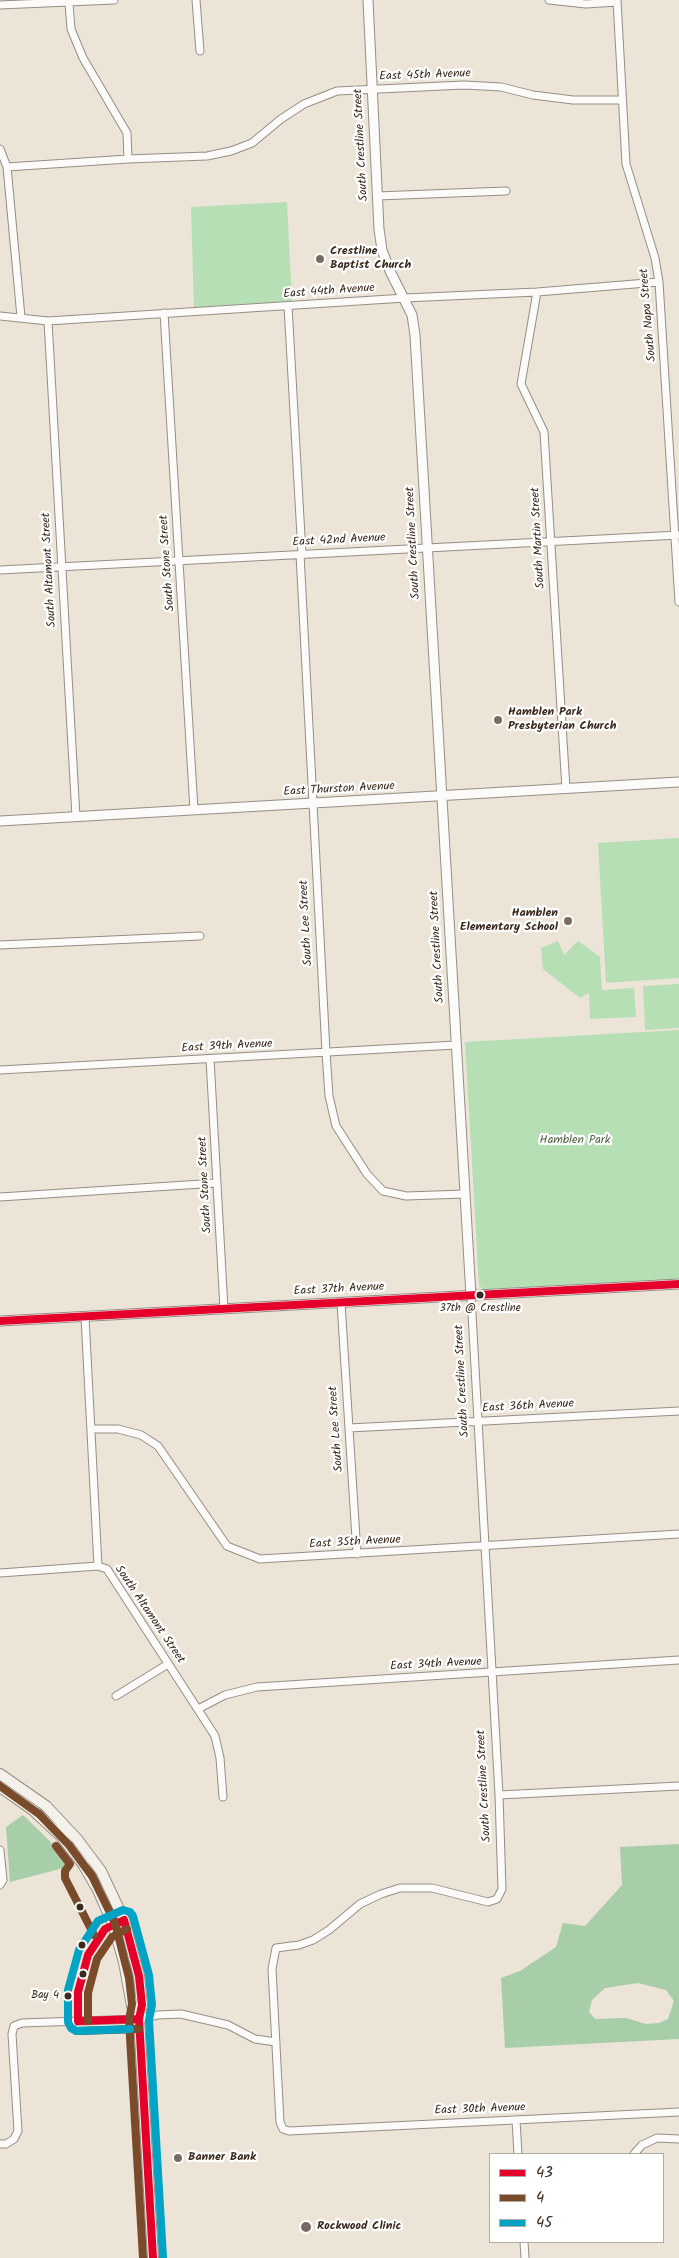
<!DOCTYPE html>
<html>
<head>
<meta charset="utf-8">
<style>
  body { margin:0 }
  #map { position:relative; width:679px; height:2258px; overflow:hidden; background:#ece4d7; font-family:Kalam,sans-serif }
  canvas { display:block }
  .legend { position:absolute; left:489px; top:2153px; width:175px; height:90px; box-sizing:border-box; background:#fff; border:1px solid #b1aaa5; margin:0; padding:6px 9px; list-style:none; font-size:15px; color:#3b2a1e }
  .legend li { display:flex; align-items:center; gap:10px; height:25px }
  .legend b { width:25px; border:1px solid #b1aaa5 }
</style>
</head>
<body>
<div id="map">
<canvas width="679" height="2258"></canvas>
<ul class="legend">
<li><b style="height:6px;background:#e4002b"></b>43</li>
<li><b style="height:6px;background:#7a4b2a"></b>4</li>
<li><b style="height:6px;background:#03a3c5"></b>45</li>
</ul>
</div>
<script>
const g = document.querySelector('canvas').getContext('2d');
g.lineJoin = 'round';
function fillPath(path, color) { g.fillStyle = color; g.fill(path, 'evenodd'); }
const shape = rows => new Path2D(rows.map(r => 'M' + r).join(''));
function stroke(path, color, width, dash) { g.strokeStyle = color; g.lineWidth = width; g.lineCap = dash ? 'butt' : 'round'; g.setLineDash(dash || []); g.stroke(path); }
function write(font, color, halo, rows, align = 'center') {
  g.font = font + ' Kalam,sans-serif'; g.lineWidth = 4.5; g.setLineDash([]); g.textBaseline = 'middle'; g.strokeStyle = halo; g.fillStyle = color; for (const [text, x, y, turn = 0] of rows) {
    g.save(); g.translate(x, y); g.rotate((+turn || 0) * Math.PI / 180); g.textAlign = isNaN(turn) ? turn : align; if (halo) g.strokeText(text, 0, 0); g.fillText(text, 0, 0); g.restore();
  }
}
const green = shape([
  [287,202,292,301,194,308,191,207],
  [679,838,679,978,606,983,598,843],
  [558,941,564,955,578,941,600,957,602,990,634,988,636,1017,590,1019,589,993,580,998,543,969,541,948],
  [679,984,679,1028,645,1030,643,986],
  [679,1030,679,1280,483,1290,479,1285,465,1042]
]);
const forest = shape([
  [23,1815,62,1853,71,1866,10,1882,6,1827],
  [679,1844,679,2039,505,2048,501,1978,520,1971,556,1947,563,1923,585,1926,622,1885,620,1847],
  [638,1983,666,1990,674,2001,668,2019,659,2023,646,2024,626,2018,595,2019,589,2012,592,2000,605,1988]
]);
const minor = shape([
  [196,0,200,51],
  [549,0,586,4,617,2],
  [617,0,626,164,655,258,659,282,679,602],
  [69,3,71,29,83,58,127,133,128,159],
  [0,5,114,0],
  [0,149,7,167,21,317],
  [7,167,128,159,207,156,231,151,252,143,281,119,304,104,337,91,464,85,501,87,533,95,573,100,621,100],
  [377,196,506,191],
  [537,292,521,384,544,432,566,789],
  [288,306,302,554],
  [164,313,194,810],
  [0,316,48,321,405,298,537,292,659,282],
  [48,321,76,817],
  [300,554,326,1052,329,1096,336,1126,367,1174,383,1191,406,1196,465,1194],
  [0,570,679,535],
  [0,945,200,936],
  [210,1059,224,1309],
  [0,1070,456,1045],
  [0,1197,217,1183],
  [471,1296,499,1795,502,1889,497,1899,488,1902,432,1888,400,1888,381,1894,360,1904,329,1930,313,1940,299,1945,276,1948,272,1969,280,2122,283,2129,289,2131,679,2112],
  [341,1303,357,1554],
  [85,1317,98,1566,107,1569,215,1736,220,1758,223,1797],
  [349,1428,679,1411],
  [92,1429,118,1429,141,1435,158,1446,227,1546,260,1559,679,1534],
  [0,1573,98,1566],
  [116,1696,168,1664],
  [198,1709,225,1695,257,1687,679,1660],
  [499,1795,679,1786],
  [0,1850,3,1880,0,1885],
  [516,2120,518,2154],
  [0,2144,6,2144,14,2139,18,2131,12,2034,14,2026,22,2023,139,2019,158,2015,181,2014,228,2025,255,2039,276,2042],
  [634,2154,642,2145,657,2138,679,2139],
  [524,2242,525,2258]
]);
const tertiary = shape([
  [368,0,379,229,382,250,390,271,412,315,415,335,471,1296],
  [0,821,679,782],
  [0,1321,679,1284]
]);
const secondary = shape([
  [0,1774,46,1806,77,1839,101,1871,124,1920,139,1976,142,2005,139,2019,153,2258],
  [0,1787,33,1810,61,1836,83,1864,98,1890,113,1924,124,1962,132,2006,139,2019]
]);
const bus1 = shape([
  [0,1321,679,1284],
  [124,1920,139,1976,142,2005,139,2019,78,2021,78,1992,88,1955,105,1929,124,1920],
  [139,2019,153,2258]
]);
const bus2 = shape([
  [0,1786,39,1814,69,1845,92,1876,115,1923,129,1978,132,2004,129,2020,143,2258],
  [56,1846,70,1864,65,1871,65,1878,94,1935],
  [88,2021,88,1993,97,1959,112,1937,127,1929],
  [78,2031,139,2029]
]);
const bus3 = shape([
  [130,2029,76,2031,71,2028,68,2022,68,1990,79,1950,98,1921,123,1910,130,1912,133,1916,149,1975,152,2005,149,2020,163,2257]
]);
const markers = [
  [320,259,5,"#796b5f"],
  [498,720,5,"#796b5f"],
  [568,921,5,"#796b5f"],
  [480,1295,4.5,"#3b2a1e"],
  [80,1907,4.5,"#3b2a1e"],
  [82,1945,4.5,"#3b2a1e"],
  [83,1974,4.5,"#3b2a1e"],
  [68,1996,4.5,"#3b2a1e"],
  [178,2158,5,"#796b5f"],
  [306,2227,6,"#796b5f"]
];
const busNames = [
  ["37th @ Crestline",480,1309],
  ["Bay 4",59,1996,"right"]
];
const streetNames = [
  ["East 45th Avenue",425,76,-2],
  ["South Crestline Street",362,145,-93],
  ["East 44th Avenue",329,292,-4],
  ["South Napa Street",649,315,-95],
  ["South Martin Street",539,538,-93],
  ["East 42nd Avenue",339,541,-3],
  ["South Crestline Street",414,543,-93],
  ["South Stone Street",168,563,-94],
  ["South Altamont Street",50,570,-93],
  ["East Thurston Avenue",339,790,-3],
  ["South Lee Street",307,923,-93],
  ["South Crestline Street",438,947,-93],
  ["East 39th Avenue",227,1047,-3],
  ["South Stone Street",206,1185,-93],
  ["East 37th Avenue",339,1290,-3],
  ["South Crestline Street",463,1381,-93],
  ["East 36th Avenue",528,1407,-3],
  ["South Lee Street",337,1429,-94],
  ["East 35th Avenue",355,1543,-3],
  ["South Altamont Street",149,1615,56],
  ["East 34th Avenue",436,1665,-3],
  ["South Crestline Street",485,1786,-93],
  ["East 30th Avenue",480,2110,-2]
];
const poiNames = [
  ["Crestline",330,252],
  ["Baptist Church",330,266],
  ["Hamblen Park",508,713],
  ["Presbyterian Church",508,727],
  ["Hamblen",558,914,"right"],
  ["Elementary School",558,928,"right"],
  ["Banner Bank",188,2158],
  ["Rockwood Clinic",317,2227]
];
const parkNames = [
  ["Hamblen Park",575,1141]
];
fillPath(green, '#b7dfb6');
fillPath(forest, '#a8cda9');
stroke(minor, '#958e86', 9);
stroke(tertiary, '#958e86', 11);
stroke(secondary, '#958e86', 12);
stroke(minor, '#fcfbf9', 7);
stroke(tertiary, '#fcfbf9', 9);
stroke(secondary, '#f4f1eb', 10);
stroke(bus1, '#e4002b', 8);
stroke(bus2, '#7a4b2a', 8);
stroke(bus3, '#03a3c5', 8);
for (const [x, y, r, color] of markers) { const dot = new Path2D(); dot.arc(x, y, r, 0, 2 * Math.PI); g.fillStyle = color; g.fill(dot); stroke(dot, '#fff', 2); }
write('11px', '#3b2a1e', '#fff', busNames);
write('12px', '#3b2a1e', '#fff', streetNames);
write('bold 12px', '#3b2a1e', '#fff', poiNames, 'left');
write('12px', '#535f44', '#fff', parkNames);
</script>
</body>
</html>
